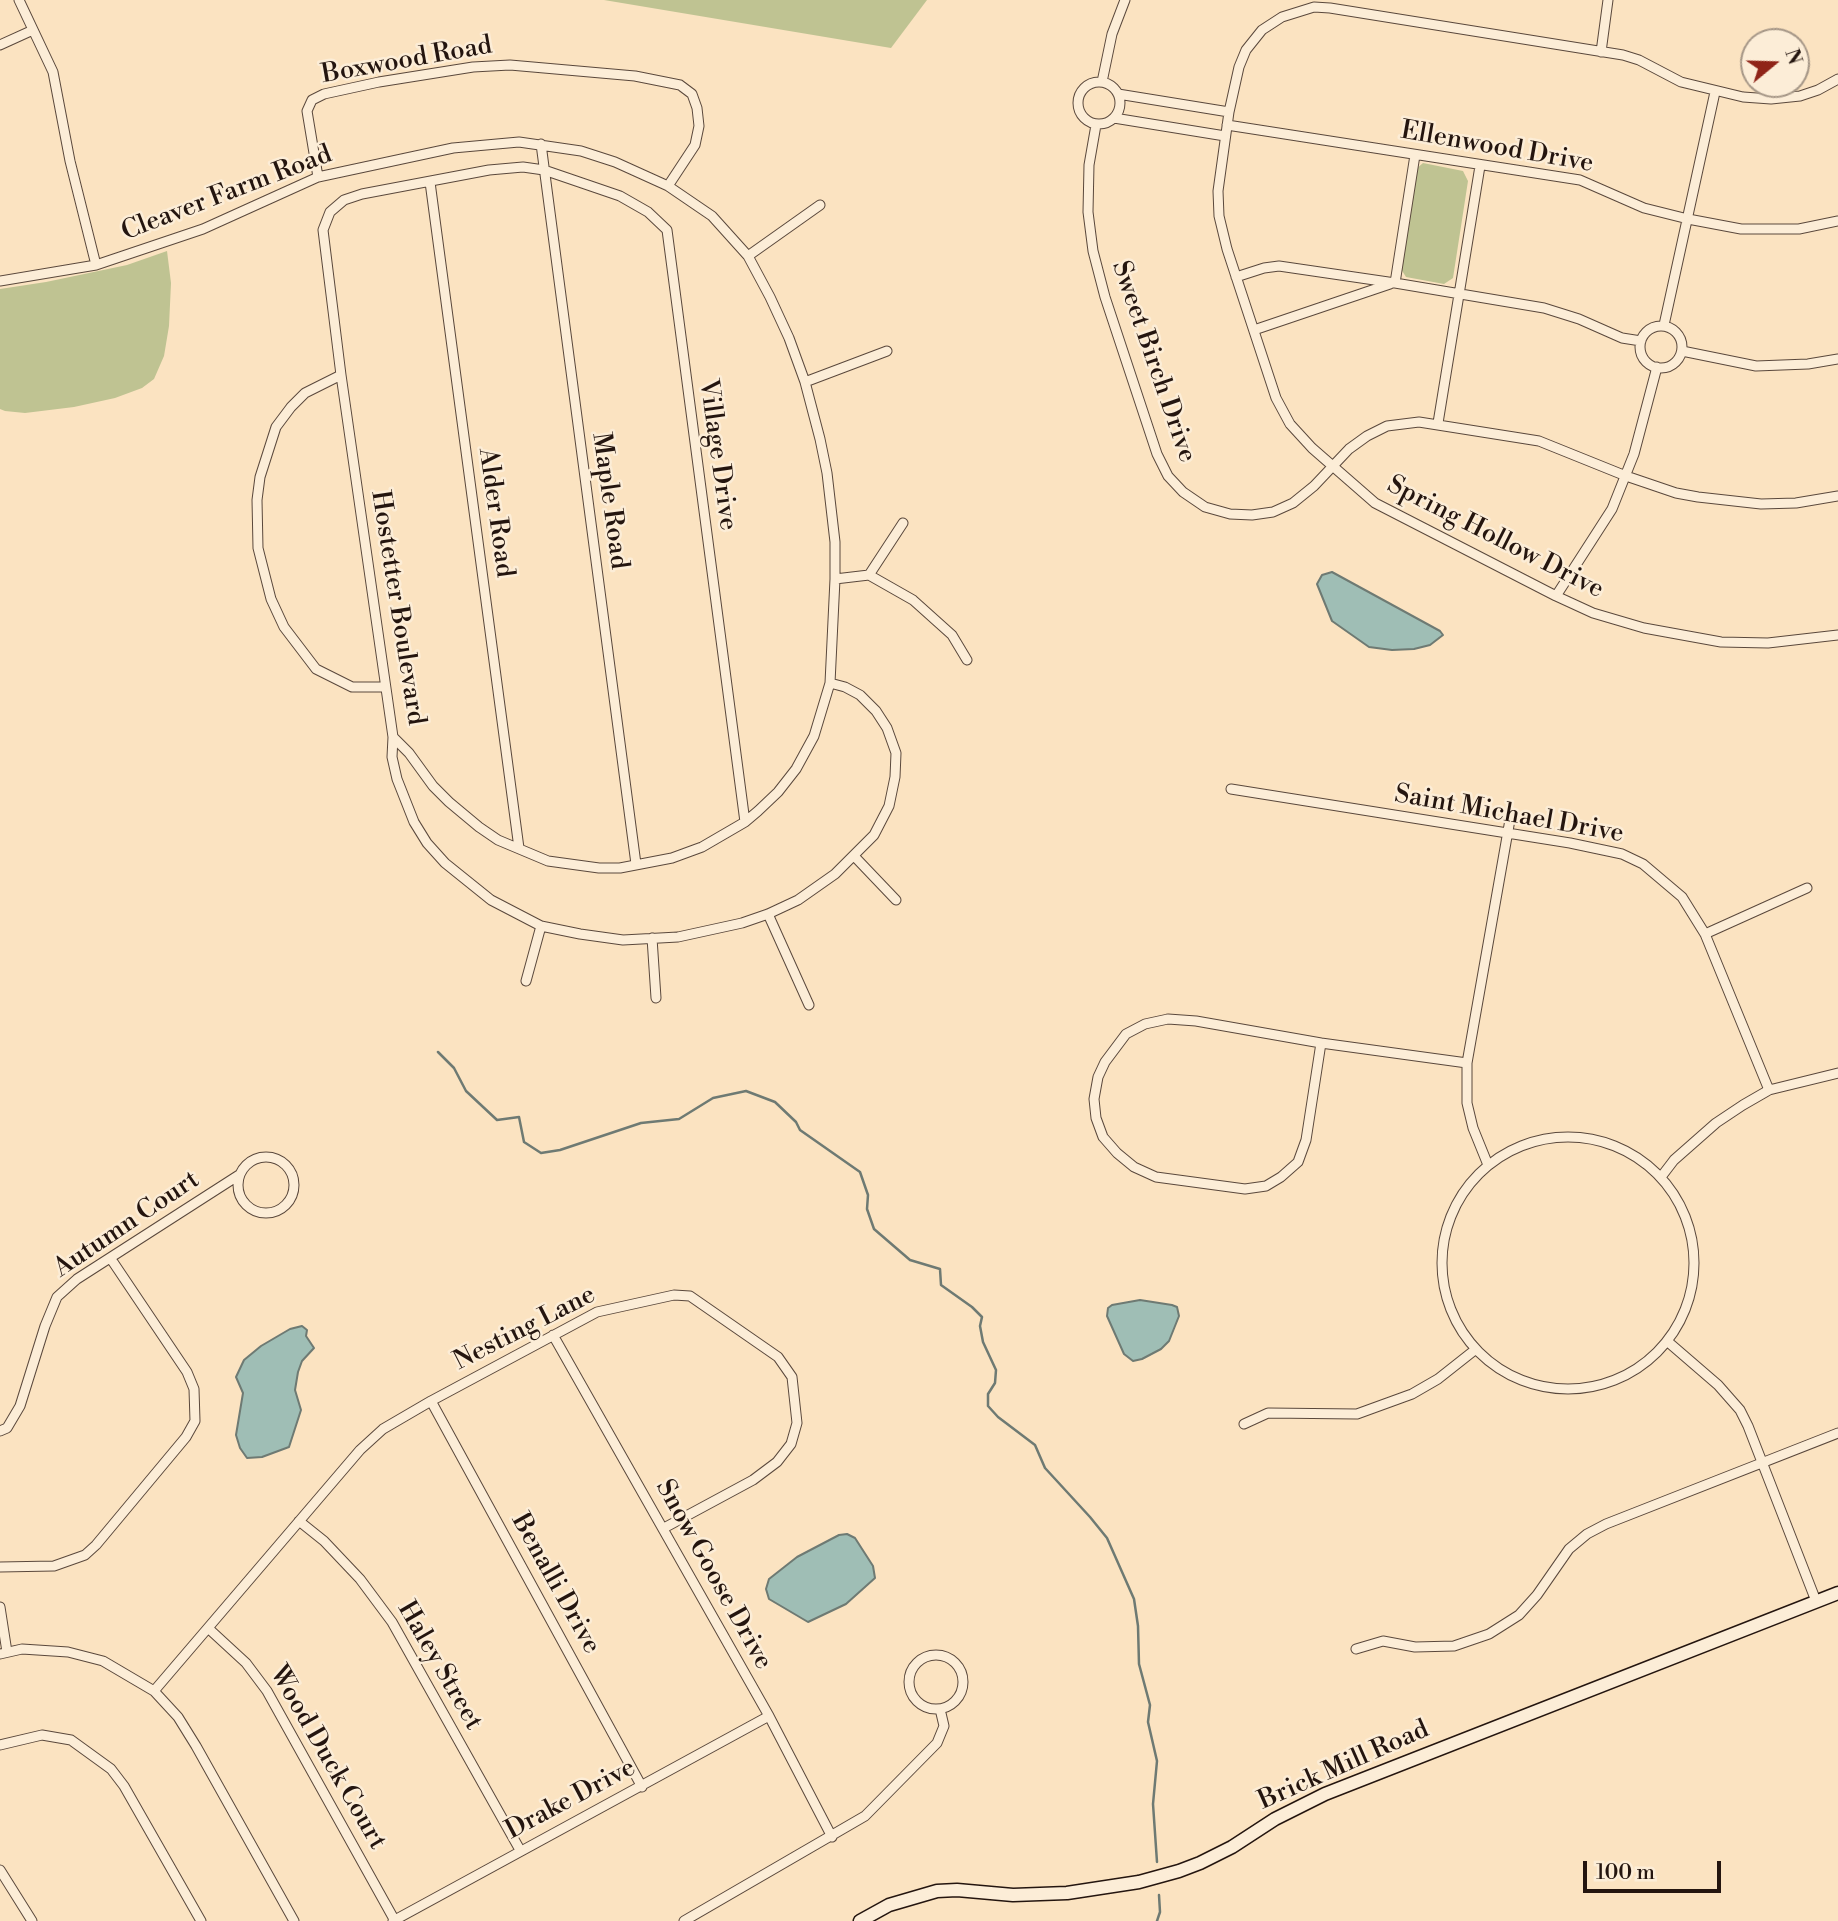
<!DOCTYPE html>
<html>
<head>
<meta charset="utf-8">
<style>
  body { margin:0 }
  #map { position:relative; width:1838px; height:1921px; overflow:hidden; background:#fbe3c1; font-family:"Libre Bodoni",serif }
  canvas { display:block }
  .north { position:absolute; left:1740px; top:28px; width:70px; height:70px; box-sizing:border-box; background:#fcedd7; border:2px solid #a69787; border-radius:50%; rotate:71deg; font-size:19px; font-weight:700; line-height:28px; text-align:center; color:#24150f }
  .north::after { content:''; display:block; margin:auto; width:24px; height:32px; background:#8f2418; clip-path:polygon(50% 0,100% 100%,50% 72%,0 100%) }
  .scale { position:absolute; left:1583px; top:1861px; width:138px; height:32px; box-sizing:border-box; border:4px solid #24150f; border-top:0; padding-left:9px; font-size:21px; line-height:24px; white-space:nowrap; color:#24150f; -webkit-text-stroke:5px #fcedd7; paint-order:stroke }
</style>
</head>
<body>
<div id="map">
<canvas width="1838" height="1921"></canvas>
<div class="north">N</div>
<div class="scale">100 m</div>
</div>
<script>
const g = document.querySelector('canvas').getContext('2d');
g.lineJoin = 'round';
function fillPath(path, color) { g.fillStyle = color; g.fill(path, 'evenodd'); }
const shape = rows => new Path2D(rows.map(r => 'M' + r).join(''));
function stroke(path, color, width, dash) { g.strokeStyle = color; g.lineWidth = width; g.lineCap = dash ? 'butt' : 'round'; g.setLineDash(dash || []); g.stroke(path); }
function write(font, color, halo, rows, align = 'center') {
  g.font = font + ' "Libre Bodoni",serif'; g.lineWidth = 5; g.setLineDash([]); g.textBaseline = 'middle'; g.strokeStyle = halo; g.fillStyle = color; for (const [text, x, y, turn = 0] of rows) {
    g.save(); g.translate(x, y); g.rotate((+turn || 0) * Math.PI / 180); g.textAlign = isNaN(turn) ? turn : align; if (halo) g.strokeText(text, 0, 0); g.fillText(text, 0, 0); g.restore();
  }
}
const green = shape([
  [604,0,927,0,891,48],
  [1423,163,1463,171,1468,181,1453,278,1444,284,1406,277,1401,269,1415,170],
  [167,251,171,283,169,326,164,356,154,379,142,388,115,398,74,407,25,413,5,411,0,409,0,289,46,282,127,265]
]);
const water = shape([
  [1332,572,1440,631,1443,635,1430,645,1414,649,1392,650,1369,647,1332,621,1317,584,1322,575,1332,572],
  [1140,1300,1172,1305,1177,1307,1179,1316,1169,1341,1161,1349,1142,1359,1133,1361,1124,1354,1107,1316,1108,1308,1112,1305,1140,1300],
  [302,1326,307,1330,306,1336,314,1348,302,1361,298,1372,295,1390,301,1410,289,1447,262,1457,247,1458,240,1448,236,1435,243,1393,236,1377,244,1360,261,1346,290,1329,302,1326],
  [847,1534,855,1538,873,1566,875,1578,846,1604,808,1622,769,1599,766,1589,769,1579,797,1557,839,1535,847,1534]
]);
const stream = shape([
  [438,1052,454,1068,466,1091,497,1120,519,1117,524,1142,541,1153,560,1150,641,1123,679,1119,713,1098,746,1091,775,1102,796,1122,800,1130,860,1172,868,1195,867,1209,874,1229,910,1260,940,1269,941,1285,972,1307,982,1317,980,1326,983,1342,996,1370,995,1383,988,1394,988,1406,998,1417,1035,1445,1045,1468,1090,1517,1107,1538,1134,1599,1138,1626,1139,1664,1150,1705,1148,1722,1157,1761,1153,1804,1157,1862],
  [1157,1921,1160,1912,1159,1895]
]);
const street = shape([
  [19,0,53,72,70,161,96,265],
  [0,45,33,30],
  [1601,52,1608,0],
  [1838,79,1818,90,1800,96,1771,99,1743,97,1681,82,1639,60,1623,55,1330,8,1314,7,1282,17,1262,30,1246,50,1239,67,1229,112,1218,191,1219,216,1227,249,1276,398,1290,424,1312,448,1375,503,1556,596,1593,613,1644,628,1721,642,1768,643,1838,635],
  [1102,82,1112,34,1125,0],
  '1078 103a21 21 0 1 1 42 0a21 21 0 1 1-42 0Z',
  [1118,94,1229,112],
  [1114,118,1225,136],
  [1096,125,1089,165,1088,212,1093,251,1105,297,1157,454,1168,476,1183,492,1205,507,1230,514,1252,515,1273,512,1293,503,1314,486,1349,449,1367,436,1387,426,1419,422,1539,441,1626,476,1676,493,1698,497,1761,504,1796,503,1838,496],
  [1227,125,1580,180,1644,208,1688,219,1741,229,1799,229,1838,221],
  [541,144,636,864],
  [318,177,307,111,312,100,324,94,379,82,473,67,510,65,635,76,680,85,692,94,697,108,699,126,695,145,668,186],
  [430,182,519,848],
  [748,256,820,205],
  [1236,277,1264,268,1279,266,1395,283,1544,308,1579,319,1622,338,1641,341],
  [0,281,96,265,203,229,318,177,453,148,519,142,581,151,615,162,668,186,712,216,748,256,770,297,789,338,805,382,820,439,827,473,835,542,835,579,830,683,814,736,796,769,778,792,758,811,745,822,702,847,672,858,620,868,599,868,548,861,498,840,479,827,449,802,433,786,409,753,393,737,341,375,323,230,330,212,344,200,362,194,489,170,523,167,544,170,620,196,648,212,667,230,745,822],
  [1395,283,1415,155],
  [1664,325,1715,92],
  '1640 347a21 21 0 1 1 42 0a21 21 0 1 1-42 0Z',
  [1254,330,1390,284],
  [1682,351,1756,366,1808,364,1838,359],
  [341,375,305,393,291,407,276,427,260,477,257,500,258,548,271,599,284,627,316,669,352,687,384,687],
  [805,382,887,351],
  [1438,423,1480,166],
  [869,575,903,523],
  [835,579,869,575,913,600,952,635,967,660],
  [1556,596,1612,509,1634,454,1657,367],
  [393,737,392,757,397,779,414,822,427,843,445,863,491,900,541,926,580,934,623,940,678,937,742,923,768,914,798,900,835,874,874,835,889,806,895,777,896,753,887,728,876,711,860,695,845,687,830,683],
  [1231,789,1570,843,1622,854,1643,864,1682,897,1705,934,1769,1090],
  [855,857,896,900],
  [768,914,809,1005],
  [1705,934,1807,888],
  [652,938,656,998],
  [526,981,541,926],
  [1168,1019,1196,1021,1321,1043,1306,1140,1298,1162,1281,1177,1266,1186,1245,1189,1156,1177,1134,1167,1117,1153,1103,1137,1096,1118,1094,1099,1098,1077,1105,1062,1126,1034,1145,1024,1168,1019],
  [1321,1043,1467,1063],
  '1442 1263a126 126 0 1 1 252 0a126 126 0 1 1-252 0Z',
  '238 1185a28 28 0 1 1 56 0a28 28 0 1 1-56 0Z',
  [1488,1165,1473,1128,1467,1103,1467,1063,1511,814],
  [1661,1177,1674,1160,1716,1123,1743,1105,1769,1090,1838,1073],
  [553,1335,769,1716,832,1837],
  [1667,1341,1718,1385,1740,1410,1748,1426,1816,1601],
  [431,1401,642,1787],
  [1244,1424,1268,1413,1357,1414,1412,1394,1438,1379,1476,1349],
  [0,1431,7,1428,20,1406,45,1326,57,1297,77,1279,239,1175],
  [299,1521,324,1541,360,1579,392,1622,520,1850],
  [0,1567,54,1566,85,1555,96,1545,186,1437,195,1421,194,1389,187,1372,111,1259],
  [0,1607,7,1652],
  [208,1628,246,1663,267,1691,395,1921],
  [1356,1649,1383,1641,1415,1647,1454,1646,1489,1634,1519,1615,1537,1595,1569,1549,1587,1534,1606,1524,1838,1433],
  [0,1654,22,1649,68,1652,103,1661,154,1691,178,1717,196,1746,294,1921],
  '909 1682a27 27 0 1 1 54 0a27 27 0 1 1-54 0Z',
  [154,1691,360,1450,383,1429,431,1401,597,1312,674,1295,690,1296,778,1357,792,1377,797,1423,791,1444,777,1462,753,1480,664,1528],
  [0,1745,42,1735,71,1740,111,1769,124,1786,201,1921],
  [0,1870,32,1921],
  [393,1921,769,1716],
  [684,1921,865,1816,937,1743,944,1726,940,1709]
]);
const secondary = shape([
  [860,1921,889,1905,937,1891,957,1890,1013,1895,1067,1893,1139,1882,1179,1871,1200,1863,1232,1847,1275,1819,1325,1794,1838,1593]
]);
const streetNames = [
  ["Boxwood Road",407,61,-10],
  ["Ellenwood Drive",1497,148,10],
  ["Cleaver Farm Road",227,194,-21],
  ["Sweet Birch Drive",1153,362,71],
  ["Village Drive",717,455,82],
  ["Maple Road",609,501,82],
  ["Alder Road",495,513,82],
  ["Spring Hollow Drive",1495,538,27],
  ["Hostetter Boulevard",397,608,81],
  ["Saint Michael Drive",1509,815,10],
  ["Autumn Court",127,1225,-34],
  ["Nesting Lane",525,1329,-27],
  ["Snow Goose Drive",713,1575,61],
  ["Benalli Drive",555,1584,61],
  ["Haley Street",439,1666,60],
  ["Wood Duck Court",327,1758,60],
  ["Brick Mill Road",1344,1766,-24],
  ["Drake Drive",571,1800,-28]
];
fillPath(green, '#bfc392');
fillPath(water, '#9fbeb5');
stroke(water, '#6e7a73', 2);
stroke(stream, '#6e7a73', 2.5);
stroke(street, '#5a483c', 11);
stroke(secondary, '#24150f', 15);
stroke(street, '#fcedd7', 9);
stroke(secondary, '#fcedd7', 12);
write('26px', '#24150f', '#fcedd7', streetNames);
</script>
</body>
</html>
